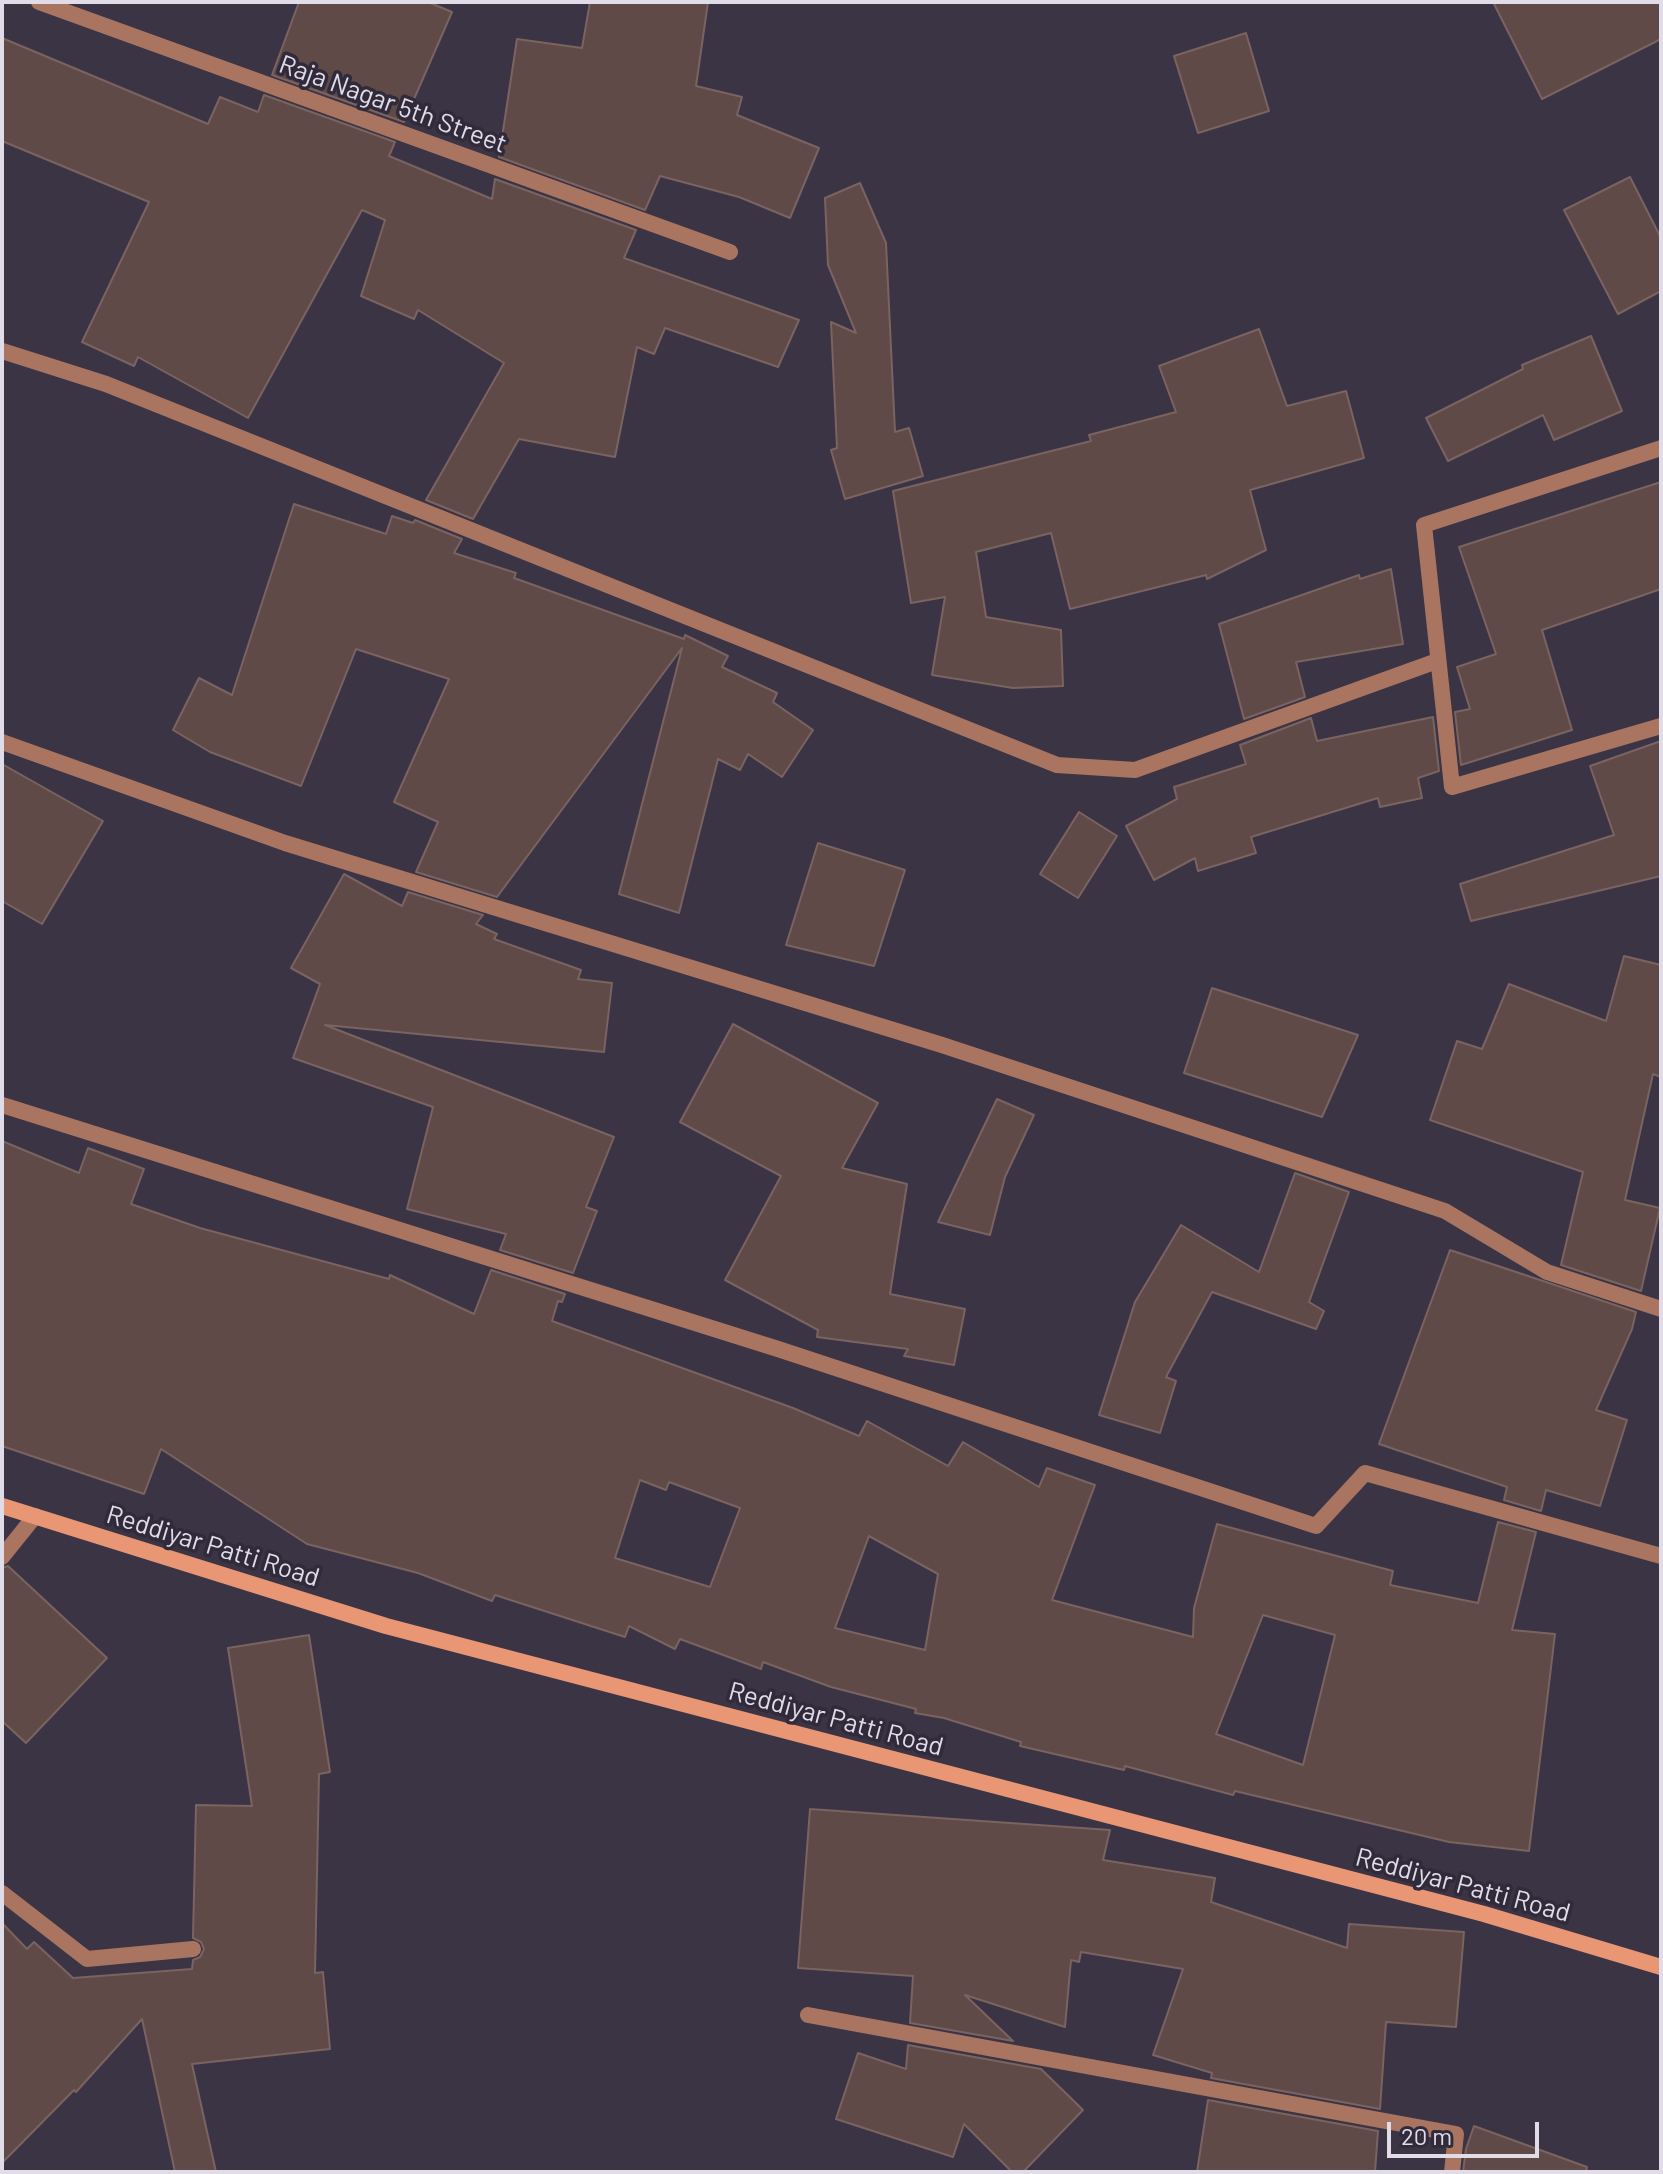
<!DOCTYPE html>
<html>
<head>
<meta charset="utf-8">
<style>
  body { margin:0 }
  #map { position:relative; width:1663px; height:2174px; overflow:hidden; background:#3a3445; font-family:Barlow,sans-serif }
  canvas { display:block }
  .frame { position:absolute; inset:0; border:4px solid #e1dde8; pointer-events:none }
  .scale { position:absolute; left:1387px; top:2122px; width:152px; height:36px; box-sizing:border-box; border:4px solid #e1dde8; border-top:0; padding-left:10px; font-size:24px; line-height:28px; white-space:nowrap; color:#e1dde8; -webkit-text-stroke:6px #302a3a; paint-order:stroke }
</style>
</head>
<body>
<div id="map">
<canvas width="1663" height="2174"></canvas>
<div class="frame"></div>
<div class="scale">20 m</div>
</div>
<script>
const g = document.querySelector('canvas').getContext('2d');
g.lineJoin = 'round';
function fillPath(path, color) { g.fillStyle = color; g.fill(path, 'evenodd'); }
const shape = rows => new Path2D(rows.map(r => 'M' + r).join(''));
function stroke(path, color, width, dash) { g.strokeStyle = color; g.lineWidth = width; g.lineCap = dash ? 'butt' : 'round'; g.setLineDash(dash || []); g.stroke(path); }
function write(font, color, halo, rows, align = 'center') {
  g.font = font + ' Barlow,sans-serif'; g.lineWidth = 7; g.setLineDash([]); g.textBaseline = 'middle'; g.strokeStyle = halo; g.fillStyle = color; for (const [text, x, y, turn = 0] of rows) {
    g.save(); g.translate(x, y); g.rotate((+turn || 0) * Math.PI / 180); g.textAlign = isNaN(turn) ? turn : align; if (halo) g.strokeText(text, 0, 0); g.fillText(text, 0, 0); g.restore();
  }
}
const building = shape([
  [299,2,428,2,452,12,404,122,272,75,299,2],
  [590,2,708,2,696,86,742,97,737,115,819,148,790,218,739,197,660,176,645,210,499,157,517,39,582,48,590,2],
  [1493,2,1661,2,1661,39,1542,99,1493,2],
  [1246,33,1269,111,1198,133,1174,56,1246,33],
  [2,38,208,124,220,97,258,112,264,95,395,142,389,156,492,199,495,179,636,230,624,258,799,320,778,367,665,328,654,354,637,347,615,457,519,439,473,519,426,500,504,363,418,310,414,319,361,296,385,220,362,210,248,418,138,357,134,366,82,342,149,202,2,141,2,38],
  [1630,177,1661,238,1661,291,1618,314,1564,210,1630,177],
  [860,183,886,243,895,432,909,428,923,476,845,499,831,450,837,448,831,322,856,333,828,265,825,198,860,183],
  [1259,329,1287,406,1346,391,1364,458,1250,490,1266,550,1207,579,1206,575,1070,609,1051,533,976,552,986,617,1061,630,1063,686,1013,688,932,675,945,597,911,603,893,491,1091,441,1089,435,1176,412,1159,366,1259,329],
  [1591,336,1622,411,1554,440,1543,415,1448,461,1426,418,1523,369,1522,365,1591,336],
  [1661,482,1661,589,1542,630,1572,730,1461,765,1455,712,1470,709,1457,667,1496,654,1459,547,1661,482],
  [294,504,386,534,392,516,413,523,415,520,462,539,454,553,516,573,514,578,684,639,685,635,728,656,722,667,777,693,773,702,813,730,782,777,748,754,740,770,718,759,679,913,619,894,682,648,497,897,416,872,438,822,394,802,449,679,356,649,301,786,210,752,173,730,199,678,232,695,294,504],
  [1391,569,1403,644,1296,662,1305,697,1244,719,1219,624,1359,575,1360,579,1391,569],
  [1433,717,1439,771,1418,778,1422,798,1380,807,1378,798,1251,837,1256,853,1198,871,1195,858,1154,880,1126,826,1177,799,1174,787,1246,764,1240,745,1311,718,1317,741,1433,717],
  [1661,741,1661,876,1471,921,1460,884,1614,835,1590,766,1661,741],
  [2,764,103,821,42,924,2,901,2,764],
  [1079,812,1117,836,1078,898,1040,874,1079,812],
  [818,843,905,870,874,966,786,945,818,843],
  [344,874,402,906,408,892,483,915,476,924,497,934,494,939,581,970,578,979,612,983,604,1052,325,1025,614,1137,586,1207,597,1211,573,1273,500,1250,506,1234,407,1209,433,1107,293,1058,320,984,291,968,344,874],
  [1624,956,1661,965,1661,1077,1653,1074,1625,1200,1660,1208,1641,1291,1561,1265,1583,1172,1430,1120,1457,1041,1482,1049,1509,984,1606,1021,1624,956],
  [1212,988,1358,1035,1322,1117,1184,1073,1212,988],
  [733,1024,878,1103,842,1168,907,1184,890,1294,965,1309,954,1365,904,1356,908,1349,817,1337,818,1330,725,1280,781,1176,680,1122,733,1024],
  [997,1099,1034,1115,1005,1177,990,1235,938,1222,997,1099],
  [2,1141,79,1173,88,1148,144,1169,131,1204,200,1228,389,1279,390,1275,474,1314,491,1270,565,1294,562,1302,558,1301,552,1321,793,1408,859,1436,867,1421,948,1466,963,1442,1039,1487,1047,1468,1095,1485,1052,1600,1193,1637,1194,1608,1217,1524,1393,1571,1390,1585,1478,1603,1498,1522,1536,1532,1512,1630,1555,1634,1529,1851,1449,1842,1235,1791,1233,1795,1125,1766,1124,1770,1020,1746,1021,1742,944,1718,915,1713,916,1709,831,1687,763,1662,761,1669,680,1639,675,1649,629,1626,625,1637,495,1595,492,1601,418,1573,307,1544,161,1449,144,1494,2,1446,2,1141],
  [640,1480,666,1490,669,1482,740,1508,710,1587,615,1558,640,1480],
  [869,1536,938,1574,925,1650,835,1628,869,1536],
  [1263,1615,1335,1635,1303,1765,1216,1734,1263,1615],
  [1295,1173,1349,1192,1309,1302,1324,1311,1316,1329,1212,1292,1166,1377,1176,1381,1160,1433,1099,1415,1135,1302,1181,1225,1259,1272,1295,1173],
  [1450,1250,1636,1312,1632,1329,1596,1410,1627,1420,1600,1506,1546,1490,1541,1511,1504,1500,1507,1487,1379,1444,1450,1250],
  [8,1566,107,1658,26,1743,2,1721,2,1568,8,1566],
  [309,1635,330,1772,319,1774,315,1973,323,1972,330,2049,192,2064,216,2172,175,2172,142,2019,76,2092,74,2090,2,2163,2,1923,27,1949,34,1942,73,1978,192,1969,193,1960,200,1957,204,1949,201,1942,193,1938,196,1805,252,1806,228,1648,309,1635],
  [810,1809,1110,1830,1103,1860,1215,1878,1211,1902,1347,1948,1349,1924,1464,1932,1456,2027,1386,2022,1380,2109,1211,2078,1212,2073,1153,2055,1183,1969,1081,1952,1079,1962,1071,1960,1065,2027,965,1995,1013,2041,910,2023,913,1976,798,1968,810,1809],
  [908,2045,1041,2069,1083,2110,1023,2172,1012,2172,964,2124,953,2157,836,2119,858,2053,906,2069,908,2045],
  [1208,2100,1378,2131,1375,2172,1197,2172,1208,2100],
  [1474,2126,1587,2167,1586,2172,1463,2172,1466,2149,1474,2126]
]);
const street = shape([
  [39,2,730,252],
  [2,351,106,384,1057,765,1135,770,1437,661],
  [1661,448,1424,525,1452,787,1661,726],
  [2,742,285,843,942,1045,1445,1211,1547,1272,1661,1309],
  [2,1105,778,1349,1316,1526,1365,1473,1661,1556],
  [2,1557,35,1516],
  [2,1893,87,1959,193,1949],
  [808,2015,1456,2134,1452,2172]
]);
const secondary = shape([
  [2,1506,386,1626,1484,1914,1661,1967]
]);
const streetNames = [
  ["Raja Nagar 5th Street",393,104,20],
  ["Reddiyar Patti Road",213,1546,17],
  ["Reddiyar Patti Road",836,1719,15],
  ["Reddiyar Patti Road",1463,1885,15]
];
fillPath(building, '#5f4a48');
stroke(building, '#7a6360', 2);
stroke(street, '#a97560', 16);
stroke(secondary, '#e99674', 16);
write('26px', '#e1dde8', '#302a3a', streetNames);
</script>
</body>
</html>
